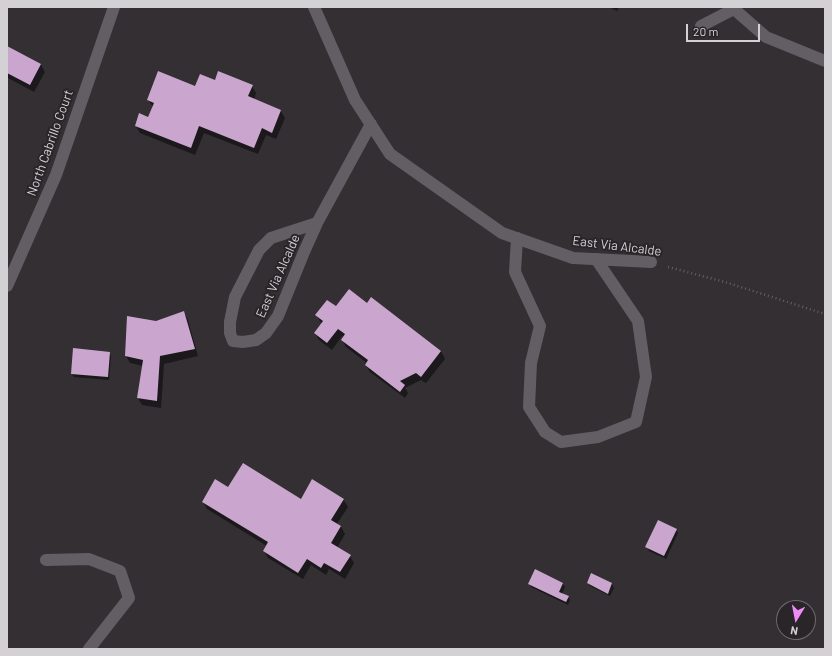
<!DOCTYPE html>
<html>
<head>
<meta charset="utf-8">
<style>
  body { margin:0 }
  #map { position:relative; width:832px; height:656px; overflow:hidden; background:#332f33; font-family:Barlow,sans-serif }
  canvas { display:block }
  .frame { position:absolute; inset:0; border:8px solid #d3d1d4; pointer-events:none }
  .north { position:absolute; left:776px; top:600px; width:40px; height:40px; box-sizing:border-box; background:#292529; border:1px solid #6d6a6d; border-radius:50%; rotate:190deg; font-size:11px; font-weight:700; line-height:16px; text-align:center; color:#d3d1d4 }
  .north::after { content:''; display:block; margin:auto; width:14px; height:18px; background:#ee8bf8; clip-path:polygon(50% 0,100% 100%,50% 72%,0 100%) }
  .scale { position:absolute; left:686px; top:24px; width:74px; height:18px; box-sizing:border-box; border:2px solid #d3d1d4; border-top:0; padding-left:5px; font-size:12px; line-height:14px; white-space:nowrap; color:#d3d1d4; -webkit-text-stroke:3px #292529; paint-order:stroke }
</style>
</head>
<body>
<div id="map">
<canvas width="832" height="656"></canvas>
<div class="frame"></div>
<div class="north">N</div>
<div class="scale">20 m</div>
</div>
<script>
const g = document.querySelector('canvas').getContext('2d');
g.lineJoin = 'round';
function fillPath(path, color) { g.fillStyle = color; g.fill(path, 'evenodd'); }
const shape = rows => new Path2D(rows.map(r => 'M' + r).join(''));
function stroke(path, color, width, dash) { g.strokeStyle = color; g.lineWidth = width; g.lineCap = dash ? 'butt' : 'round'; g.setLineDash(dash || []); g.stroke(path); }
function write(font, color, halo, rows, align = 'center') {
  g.font = font + ' Barlow,sans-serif'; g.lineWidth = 4; g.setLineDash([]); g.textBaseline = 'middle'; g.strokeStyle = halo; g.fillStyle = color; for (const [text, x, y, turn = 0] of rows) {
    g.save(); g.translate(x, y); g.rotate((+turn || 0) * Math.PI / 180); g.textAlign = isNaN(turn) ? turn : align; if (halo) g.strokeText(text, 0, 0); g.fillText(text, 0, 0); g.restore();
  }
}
const shadow = shape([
  [609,7,619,7,617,11],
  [7,47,41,65,45,72,34,92,8,78,7,79],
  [216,82,252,86,256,93,254,100,280,110,285,118,276,139,266,135,258,154,204,133,195,155,140,133,136,126,148,118,153,107,148,100],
  [367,304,441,351,445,359,426,383,421,380,405,388,408,393,405,398,370,372,366,365,367,363,346,347,342,340,344,337,342,336,332,350,319,340,315,333,322,324,316,315,336,308],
  [184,312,188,320,198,356,164,364,161,408,142,405,138,398,143,366,130,363,126,356,156,322],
  [109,353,111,356,109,380,74,377,72,374],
  [229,488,301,500,343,499,348,507,337,524,341,527,345,534,337,548,350,556,354,563,345,579,329,569,326,575,311,565,303,579,268,558,264,551,267,546,207,509,203,502],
  [676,530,678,533,666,559,649,551,647,547],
  [536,571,563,584,565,587,562,594,568,597,570,600,568,605,531,587,529,584],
  [591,575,612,584,614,588,610,596,590,586,588,583]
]);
const building = shape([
  [7,46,41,64,30,85,7,73],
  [158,71,195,86,200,74,215,80,218,71,253,85,248,96,281,110,272,133,262,128,254,148,199,126,191,148,135,126,139,113,148,117,154,103,147,100],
  [349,289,367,303,371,297,441,351,421,377,416,373,400,381,405,385,400,392,365,365,368,360,341,340,345,334,338,329,327,343,314,333,323,321,315,315,327,300,336,306],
  [184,311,195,349,160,356,157,401,137,398,143,360,125,356,127,316,156,321],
  [73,348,110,352,108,377,71,374],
  [243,463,301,499,312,479,344,499,331,520,341,526,331,543,351,555,340,572,324,563,321,568,307,559,298,573,263,551,268,542,202,502,215,479,228,487],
  [658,520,677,529,664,556,645,547],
  [535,569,563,583,559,592,569,596,566,602,528,584],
  [591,573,612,583,608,594,587,583]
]);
const path = shape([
  [668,267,725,282,825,314]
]);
const lane = shape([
  [517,238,515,272,540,326,531,363,529,407,545,432,561,442,598,437,636,422,646,377,638,321,596,259],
  [46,560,89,559,120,571,129,598,89,649]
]);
const street = shape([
  [314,7,355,100,390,154,502,233,573,258,651,262],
  [734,7,734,9,766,37,825,61],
  [701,26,734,9],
  [317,223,271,238,259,250,235,297,230,322,230,333,233,341,243,342,256,340,266,333,278,316,304,252,317,223,371,124],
  [7,286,56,175,114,7]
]);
const streetNames = [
  ["North Cabrillo Court",50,143,-70],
  ["East Via Alcalde",617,246,7],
  ["East Via Alcalde",278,276,-66]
];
fillPath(shadow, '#0007');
fillPath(building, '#caa5ce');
stroke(path, '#646064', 2.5, [1, 3]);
stroke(lane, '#635e63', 12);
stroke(street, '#635e63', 12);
write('13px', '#d3d1d4', '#292529', streetNames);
</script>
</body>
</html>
